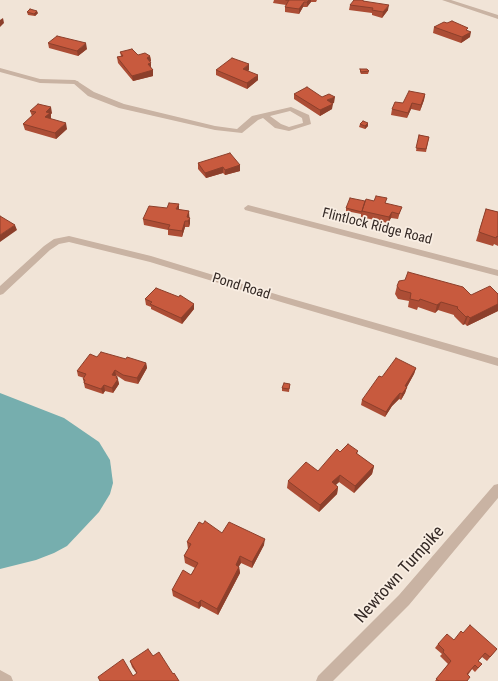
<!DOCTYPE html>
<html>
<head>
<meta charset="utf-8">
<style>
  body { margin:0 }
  canvas { display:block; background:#f1e4d7 }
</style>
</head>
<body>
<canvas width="498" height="681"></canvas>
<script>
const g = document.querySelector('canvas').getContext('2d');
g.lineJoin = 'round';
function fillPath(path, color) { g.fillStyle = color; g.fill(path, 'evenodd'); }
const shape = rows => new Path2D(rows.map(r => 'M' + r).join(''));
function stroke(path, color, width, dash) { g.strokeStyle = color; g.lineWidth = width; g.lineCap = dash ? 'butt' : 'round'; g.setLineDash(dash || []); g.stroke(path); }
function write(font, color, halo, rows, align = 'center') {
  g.font = font + ' "Roboto Condensed",sans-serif'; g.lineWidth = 3.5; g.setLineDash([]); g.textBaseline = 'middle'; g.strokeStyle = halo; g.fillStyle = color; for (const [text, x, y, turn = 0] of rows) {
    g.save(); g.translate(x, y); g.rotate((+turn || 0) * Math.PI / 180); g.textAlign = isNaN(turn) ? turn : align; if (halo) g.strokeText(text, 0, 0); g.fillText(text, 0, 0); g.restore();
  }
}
const water = shape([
  [0,393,64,418,99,442,110,460,113,483,110,494,99,512,67,546,54,553,36,560,0,569]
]);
const service = shape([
  [73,81,77,81,94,92,124,104,215,126,237,129,252,116,291,107,309,115,311,124,289,131,275,128,263,118,258,120,242,133,215,130,119,108,88,96,73,83,73,81],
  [290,111,302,118,303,123,289,127,281,124,270,116,290,111]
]);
const minor = shape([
  [442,0,451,0,498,15,498,19,442,0],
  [0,68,40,79,75,80,79,82,75,84,40,83,0,72,0,68],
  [248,205,498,270,498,276,245,210,244,208,248,205],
  [69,236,151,256,282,296,498,358,498,366,281,302,150,262,69,242,59,244,50,250,3,294,0,295,0,286,44,246,54,239,69,236],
  [498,484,498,498,409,605,333,681,316,681,318,676,399,595,494,485,498,484],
  [0,670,11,676,13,681,0,681,0,670]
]);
const wall = shape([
  [274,0,317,0,316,2,311,2,307,7,303,7,299,14,285,12,285,7,286,5,273,3],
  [364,1,388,10,382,18,372,15,372,13,349,10,350,5],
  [27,12,38,13,35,16,28,15],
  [434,27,468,31,470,37,461,43,433,33],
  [48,43,87,49,78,56,49,48],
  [120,52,138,55,150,56,151,61,150,62,151,68,153,70,153,76,133,81,118,63,117,57,121,56],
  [360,69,369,71,368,74,361,74,360,72],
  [216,70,249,70,248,71,258,80,247,89,216,75],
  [294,94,322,97,334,103,332,103,332,109,320,116,294,99],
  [425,94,424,100,420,111,411,109,407,118,391,115,392,109,403,103],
  [30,111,52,113,51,114,51,119,67,129,56,139,25,130,23,124,32,116],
  [368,123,368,126,365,129,359,127,360,124],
  [419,135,429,137,426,152,416,151],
  [198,163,240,165,240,171,225,175,223,173,206,178,198,169],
  [365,201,386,203,400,212,398,219,391,218,388,223,361,217,361,214,346,211,346,208],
  [486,209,498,212,498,246,494,244,493,246,476,241],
  [179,210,189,211,190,223,189,227,185,227,182,237,168,235,168,230,144,225,143,219],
  [397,286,471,295,498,294,498,311,467,326,465,324,463,325,454,316,454,315,438,310,435,313,418,307,417,310,408,307,409,301,398,299,395,294],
  [145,299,194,309,182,324,151,309,151,307,146,305],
  [97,357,126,359,146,363,147,368,138,384,125,381,116,375,116,376,117,376,119,384,113,393,105,391,103,394,85,388,83,379,84,378,78,376,77,371],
  [416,368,414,374,407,387,405,393,401,400,399,399,392,406,385,417,361,405,362,400,382,377],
  [290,384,289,392,282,391,282,388],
  [358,451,357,454,374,466,372,474,354,493,339,482,335,485,338,487,337,494,319,512,287,488,288,481,318,471,340,452],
  [222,533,264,545,252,568,241,563,239,566,239,567,240,573,218,615,201,606,199,609,173,596,172,590,191,575,195,568,185,563,184,556,188,549,187,542],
  [463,633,497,649,487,661,482,657,478,661,482,664,475,672,472,669,468,675,467,681,435,681,448,664,440,656,442,654,435,648,438,644,454,640],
  [153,656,173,674,133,676,137,674,132,667,130,661]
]);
const shadedWall = shape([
  [309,0,311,0,311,2,307,7,307,2],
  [304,2,303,7,299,14,299,9],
  [389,5,388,10,382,18,383,12],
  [37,11,38,13,35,16,34,14],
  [3,18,4,23,0,27,0,20],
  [471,32,470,37,461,43,462,37],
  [86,43,87,49,78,56,77,51],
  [150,56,151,61,147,64,147,58],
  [151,63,151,68,148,64],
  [249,64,249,70,243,74,243,69],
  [153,70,153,76,133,81,132,76],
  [258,75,258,80,247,89,247,83],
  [425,94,424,100,420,111,421,105],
  [335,97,334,103,327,106,327,100],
  [412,103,411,109,407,118,408,113],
  [333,104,332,109,320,116,320,110],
  [51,107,52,113,51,114,51,118,47,123,45,117,46,112],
  [66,123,67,129,56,139,55,133],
  [368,123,368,126,365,129,365,126],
  [240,165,240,171,225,175,225,170],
  [223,167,223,173,206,178,205,173],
  [179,204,179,210,176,209],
  [189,211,189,217,188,221,187,217],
  [392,212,391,218,388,223,389,217],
  [190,218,190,223,189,227,188,221],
  [185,221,185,227,182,237,182,231],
  [15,225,17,230,0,242,0,235],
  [441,302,438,310,435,313,437,305],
  [194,304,194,309,182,324,181,318],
  [498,304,498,311,467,326,470,318],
  [468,316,465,324,463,325,466,317],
  [146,363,147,368,138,384,137,378],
  [416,368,414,374,404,392,405,386],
  [115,370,116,375,113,380,112,375],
  [117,376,119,384,113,393,112,388],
  [104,385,105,391,103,394,101,389],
  [407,387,405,393,401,400,402,394],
  [400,393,399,399,392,406,385,417,386,412,393,401],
  [374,466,372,474,354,493,355,486],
  [340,475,339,482,331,490,332,482],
  [338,487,337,494,319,512,320,505],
  [265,539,264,545,252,568,252,562],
  [240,556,241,563,236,571,236,565],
  [239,567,240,573,218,615,217,609],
  [201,600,201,606,199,609,198,603]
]);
const building = shape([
  [286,0,309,0,307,2,304,2,299,9,285,7,289,0,286,0],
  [354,0,363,0,363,1,389,5,383,12,372,10,373,8,350,5,354,0],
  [30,9,37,11,34,14,27,12,30,9],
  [452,21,468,28,466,30,471,32,462,37,434,27,444,22,447,23,452,21],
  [57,36,86,43,77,51,48,43,57,36],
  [132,49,138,55,145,53,150,56,147,58,151,63,148,64,153,70,132,76,117,57,123,56,120,52,132,49],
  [232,58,249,64,243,69,258,75,247,83,216,70,232,58],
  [360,69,367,69,369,71,361,72,360,69],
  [307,87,322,97,329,94,335,97,327,100,333,104,320,110,294,94,307,87],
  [409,91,425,94,421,105,412,103,408,113,392,109,395,102,403,103,409,91],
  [38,104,51,107,46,112,50,113,45,117,66,123,55,133,23,124,36,112,30,111,38,104],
  [363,121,368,123,365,126,360,124,363,121],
  [419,135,429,137,426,149,416,148,419,135],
  [230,153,240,165,225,170,223,167,205,173,198,163,230,153],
  [376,196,387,198,385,203,402,207,399,214,392,212,389,217,362,211,366,199,374,201,376,196],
  [350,198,365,201,362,211,362,212,346,208,350,198],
  [169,203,179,204,176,209,189,211,187,217,190,218,188,221,185,221,182,231,168,229,170,225,143,219,149,206,167,208,169,203],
  [486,209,498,212,498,237,497,236,496,238,479,232,486,209],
  [0,216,15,225,0,235,0,216],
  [408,272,463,287,471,295,490,286,498,294,498,304,470,318,468,316,466,317,457,308,458,307,441,302,437,305,420,299,419,301,410,299,411,293,400,290,397,286,399,281,405,280,408,272],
  [156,288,179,297,180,295,194,304,181,318,150,304,152,302,145,299,156,288],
  [101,352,126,359,127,357,146,363,137,378,123,375,115,370,112,375,117,376,116,378,118,379,112,388,104,385,101,389,84,383,85,380,83,379,86,374,77,371,90,354,97,357,101,352],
  [396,358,416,368,405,386,407,387,402,394,400,393,393,401,386,412,362,400,379,376,382,377,396,358],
  [284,383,290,384,289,389,282,388,284,383],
  [348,444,358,451,356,453,374,466,355,486,340,475,332,482,338,487,320,505,288,481,306,462,318,471,337,449,340,452,348,444],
  [205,521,222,533,229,522,265,539,252,562,240,556,236,565,239,567,217,609,201,600,198,603,172,590,183,570,191,575,198,563,184,556,191,544,187,542,199,522,203,524,205,521],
  [470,625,497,649,490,657,485,653,478,661,482,664,478,668,475,665,467,674,470,677,467,681,439,681,436,679,451,661,443,652,444,650,438,644,447,634,454,640,461,631,463,633,470,625],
  [148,649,153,656,159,652,173,674,174,673,179,681,100,681,98,677,123,659,133,676,137,673,130,661,148,649]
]);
const streetNames = [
  ["Flintlock Ridge Road",377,227,14],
  ["Pond Road",241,287,17]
];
const nearStreetnames = [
  ["Newtown Turnpike",400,575,-48]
];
fillPath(water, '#76aeae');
fillPath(service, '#c9b3a3');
fillPath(minor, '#c9b3a3');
fillPath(wall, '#ac4d35');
fillPath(shadedWall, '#8c3f2b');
fillPath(building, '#c85a3e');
stroke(building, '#8c3f2b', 1);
write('14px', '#342925', '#f9eee3', streetNames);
write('17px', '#342925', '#f9eee3', nearStreetnames);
</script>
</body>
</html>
